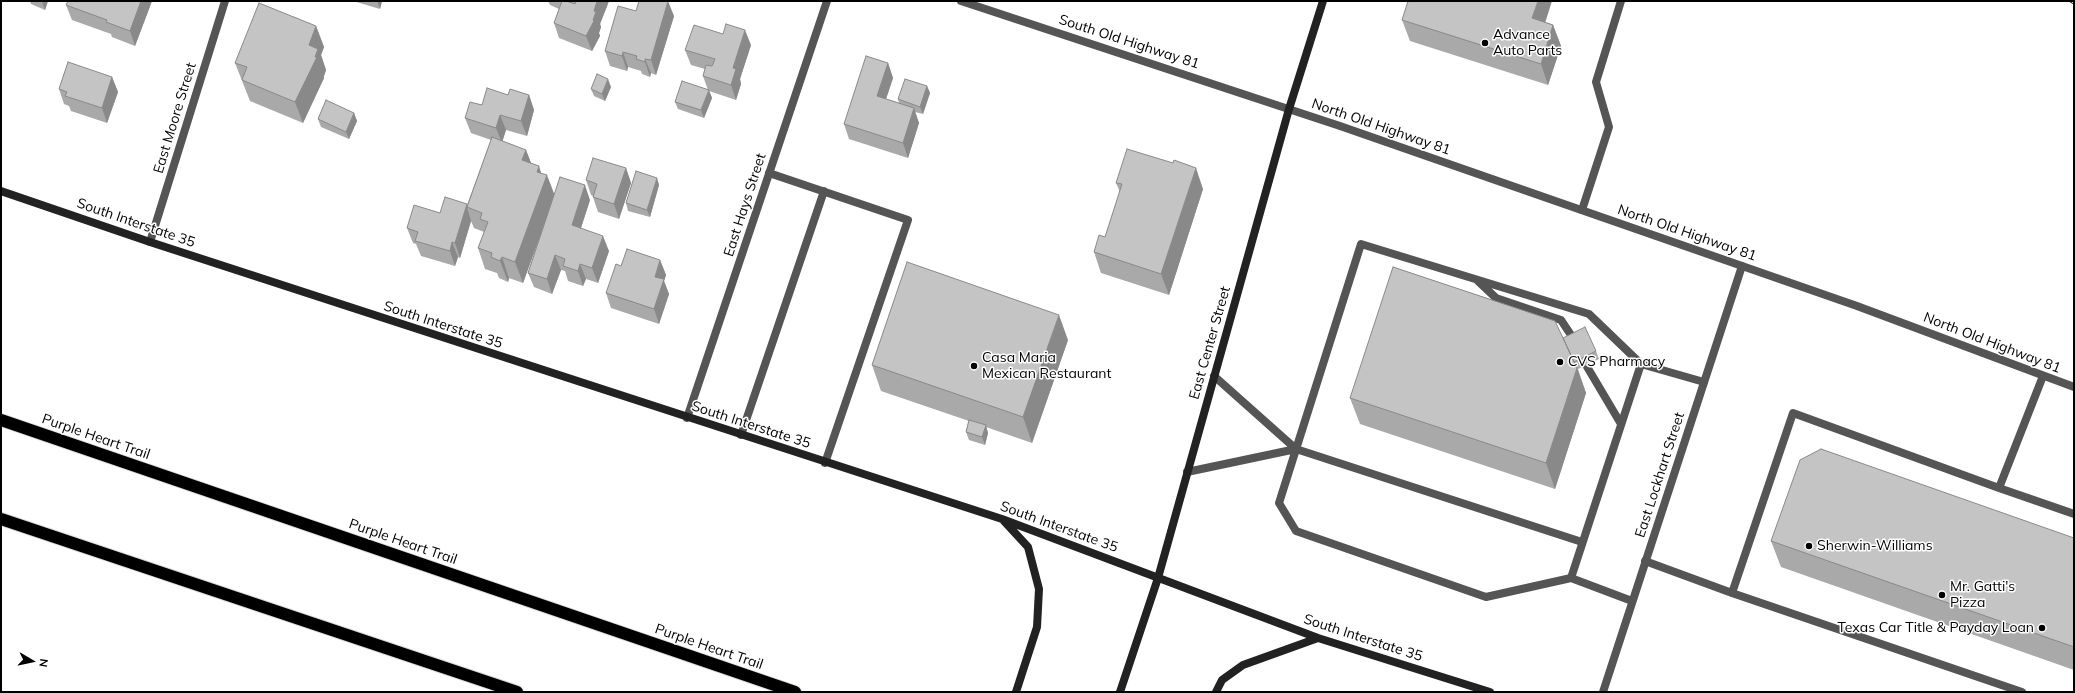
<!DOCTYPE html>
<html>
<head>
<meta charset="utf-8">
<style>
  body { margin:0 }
  #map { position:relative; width:2075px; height:693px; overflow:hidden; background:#fff; font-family:Mulish,sans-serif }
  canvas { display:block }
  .frame { position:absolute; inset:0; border:2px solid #000; pointer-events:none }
  .north { position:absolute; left:12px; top:641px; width:40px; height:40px; -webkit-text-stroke:3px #fff; paint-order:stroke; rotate:99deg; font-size:11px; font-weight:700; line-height:16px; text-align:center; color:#000 }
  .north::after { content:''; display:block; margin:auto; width:14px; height:18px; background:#000; clip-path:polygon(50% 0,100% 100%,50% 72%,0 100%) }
</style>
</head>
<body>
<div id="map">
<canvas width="2075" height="693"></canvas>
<div class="frame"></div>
<div class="north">N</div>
</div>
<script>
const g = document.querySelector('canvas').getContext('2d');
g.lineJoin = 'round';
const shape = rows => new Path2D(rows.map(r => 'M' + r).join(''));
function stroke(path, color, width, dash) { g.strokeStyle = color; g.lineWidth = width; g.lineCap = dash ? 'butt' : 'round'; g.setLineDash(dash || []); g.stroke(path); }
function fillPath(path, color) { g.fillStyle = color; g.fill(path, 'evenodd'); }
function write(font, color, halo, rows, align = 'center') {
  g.font = font + ' Mulish,sans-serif'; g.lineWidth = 3; g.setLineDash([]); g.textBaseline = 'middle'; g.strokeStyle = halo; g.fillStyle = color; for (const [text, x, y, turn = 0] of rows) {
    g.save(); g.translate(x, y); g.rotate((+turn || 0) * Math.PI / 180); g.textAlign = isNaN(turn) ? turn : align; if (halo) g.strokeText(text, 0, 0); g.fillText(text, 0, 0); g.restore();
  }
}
const service = shape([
  [769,173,908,220,825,463],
  [1582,210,1609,127,1596,82,1621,1],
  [1478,281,1496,298,1561,320,1575,341],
  [1586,365,1621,424],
  [741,435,824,191],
  [1296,449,1582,542],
  [1187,472,1296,449,1214,376],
  [1999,488,2074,514],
  [1645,561,1732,593,2022,692],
  [1571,578,1641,364],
  [1732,593,1793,413,1999,488,2043,376],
  [1632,601,1571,578,1486,597,1296,531,1279,503,1361,244,1589,314,1641,364,1704,382]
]);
const minor = shape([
  [150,242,225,1],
  [687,418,827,1],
  [1603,692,1742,266]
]);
const tertiary = shape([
  [961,1,1340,126,1857,306,2074,387]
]);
const secondary = shape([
  [1,191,150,242,1002,519,1318,638,1490,692],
  [1004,521,1028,547,1039,589,1037,627,1016,692],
  [1120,692,1158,578,1289,109,1323,1],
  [1216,692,1222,680,1243,665,1318,638]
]);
const motorway = shape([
  [1,420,795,692],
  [1,519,517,692]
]);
const rail = shape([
  [2072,1,2074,2]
]);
const wall = shape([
  [30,1,48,1,45,10,31,4],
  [152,1,135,46,112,37,111,34,72,20,66,5],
  [353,1,382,1,380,9],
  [548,1,609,1,600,24,601,27,599,33,600,36,592,51,559,38,554,23,559,9,550,5],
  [636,11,674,16,656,75,651,73,650,77,642,74,641,71,628,67,627,71,610,66,605,51],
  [1402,20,1545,22,1553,25,1561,46,1548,85,1410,41],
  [316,26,324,47,321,55,326,70,324,76,324,78,303,123,250,101,235,63],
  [751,45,740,79,741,84,736,100,709,91,712,98,704,118,678,109,675,102,708,90,703,76,705,69,691,65,685,50],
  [888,63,893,78,886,99,899,103,898,99,927,86,930,93,923,114,915,112,919,123,908,158,849,139,844,124],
  [112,77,118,92,107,123,71,111,69,106,64,104,59,89],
  [611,87,605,101,594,96,591,89],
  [508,95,529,95,534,110,527,136,506,130,502,141,526,150,531,163,541,173,554,195,590,200,581,228,609,251,598,283,586,279,583,286,568,281,565,271,561,270,552,294,534,287,528,273,545,222,523,283,509,278,508,282,499,278,497,273,485,269,478,248,484,232,474,228,471,221,460,258,458,257,455,266,421,256,416,244,413,243,407,228,440,213,467,205,491,140,471,133,465,118,482,105],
  [354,113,357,121,349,139,321,127,318,119],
  [1173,163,1203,189,1169,295,1101,273,1094,252,1105,237,1120,192,1116,183],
  [626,168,631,183,619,219,598,212,593,197,593,196,591,195,586,180],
  [659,185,650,217,628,211,626,203],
  [660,260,666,275,664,281,669,294,659,324,611,308,606,293,621,266],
  [1563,338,1596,351,1599,359,1578,369,1586,393,1555,489,1360,424,1350,398],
  [1068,340,1032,443,986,427,988,433,985,445,969,440,966,432,969,421,881,391,872,365],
  [2074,538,2074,670,1781,567,1771,541]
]);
const shadedWall = shape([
  [43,1,48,1,45,10,42,2],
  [141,1,152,1,135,46,130,31],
  [377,1,382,1,380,9],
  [597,1,609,1,600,24,601,27,599,33,600,36,592,51,586,36,593,20,594,11],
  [668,1,674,16,656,75,651,60],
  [1538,1,1552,1,1540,39,1532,18],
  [1553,25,1561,46,1548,85,1541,64],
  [316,26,324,47,321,55,326,70,324,76,324,78,303,123,295,102,309,45],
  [745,30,751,45,740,79,741,84,736,100,731,85,733,68],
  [623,52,628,67,627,71,622,56],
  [645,59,651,73,650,77,645,62],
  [888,63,893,78,882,111,877,96],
  [112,77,118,92,107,123,102,108],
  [608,79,611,87,605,101,602,94],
  [927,86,930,93,923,114,920,107],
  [709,90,712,98,704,118,701,110],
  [529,95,534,110,527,136,521,121],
  [914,108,919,123,908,158,903,143],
  [354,113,357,121,349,139,346,132],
  [500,115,506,130,502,143,496,128],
  [526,150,534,171,522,160],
  [539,166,544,182,547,175,555,196,523,283,515,262,537,172],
  [626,168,631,183,619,219,614,204],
  [1196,168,1203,189,1169,295,1161,274],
  [657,178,659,185,650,217,647,210],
  [585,185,590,200,577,240,572,225],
  [467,204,468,208,467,207,471,221,460,258,455,243],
  [603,236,609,251,598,283,592,268],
  [452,242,458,257,455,266,450,251],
  [555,255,561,270,552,294,547,279],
  [502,257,509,278,508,282,500,261],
  [660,260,666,275,664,281,669,294,659,324,654,309,655,277],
  [580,264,586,279,583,286,578,271],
  [1059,315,1068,340,1032,443,1023,417],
  [1577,368,1586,393,1555,489,1546,463],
  [986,425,988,433,985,445,982,437]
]);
const building = shape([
  [68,1,141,1,130,31,106,22,107,20,66,5,68,1],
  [562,1,566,1,575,4,576,1,597,1,594,11,596,12,593,20,594,21,586,36,554,23,562,1],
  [639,1,668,1,651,60,645,59,645,62,636,59,637,56,623,52,622,56,605,51,618,6,636,11,639,1],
  [1408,1,1538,1,1532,18,1553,25,1541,64,1402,20,1408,1],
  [259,3,316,26,309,45,318,49,315,57,317,57,295,102,242,80,247,67,235,63,259,3],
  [726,24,745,30,733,68,736,69,731,85,703,76,706,65,712,66,715,59,685,50,694,25,723,34,726,24],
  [866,56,888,63,877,96,914,108,903,143,844,124,866,56],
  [68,62,112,77,102,108,65,96,67,92,59,89,68,62],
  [597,74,608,79,602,94,591,89,597,74],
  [905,79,927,86,920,107,898,99,905,79],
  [682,81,709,90,701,110,675,102,682,81],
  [487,88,508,95,510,89,529,95,521,121,500,115,496,128,465,118,470,102,482,105,487,88],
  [326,100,354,113,346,132,318,119,326,100],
  [492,137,526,150,522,160,539,166,537,172,547,175,515,262,502,257,500,261,491,257,492,253,478,248,488,222,480,219,482,213,467,207,492,137],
  [1127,149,1173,163,1174,160,1196,168,1161,274,1094,252,1099,235,1105,237,1122,184,1116,183,1127,149],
  [593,158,626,168,614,204,593,197,597,184,586,180,593,158],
  [636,171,657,178,647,210,626,203,636,171],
  [560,177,585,185,572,225,603,236,592,268,580,264,578,271,563,266,565,259,555,255,547,279,528,273,560,177],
  [445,197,467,204,455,243,452,242,450,251,415,241,418,232,407,228,414,205,440,213,445,197],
  [627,249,660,260,655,277,664,279,654,309,606,293,616,264,621,266,627,249],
  [907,262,1059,315,1023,417,872,365,907,262],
  [1393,267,1555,321,1577,368,1546,463,1350,398,1393,267],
  [1585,327,1596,351,1574,362,1563,338,1585,327],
  [969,420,986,425,982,437,966,432,969,420],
  [1821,449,2074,538,2074,647,1771,541,1800,460,1821,449]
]);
const markers = [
  [1485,43,4,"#000"],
  [1560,362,4,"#000"],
  [974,366,4,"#000"],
  [1809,546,4,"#000"],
  [1942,595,4,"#000"],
  [2042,628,4,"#000"]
];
const poiNames = [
  ["Advance",1493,35],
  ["Auto Parts",1493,51],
  ["Casa Maria",982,358],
  ["Mexican Restaurant",982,374],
  ["CVS Pharmacy",1568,362],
  ["Sherwin-Williams",1817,546],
  ["Mr. Gatti's",1950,587],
  ["Pizza",1950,603],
  ["Texas Car Title & Payday Loan",2034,628,"right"]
];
const streetNames = [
  ["South Old Highway 81",1129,42,18],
  ["East Moore Street",175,118,-73],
  ["North Old Highway 81",1381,127,19],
  ["East Hays Street",745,205,-72],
  ["South Interstate 35",136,223,19],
  ["North Old Highway 81",1687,233,19],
  ["South Interstate 35",443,325,18],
  ["East Center Street",1210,343,-74],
  ["North Old Highway 81",1992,343,21],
  ["South Interstate 35",751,425,18],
  ["Purple Heart Trail",96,437,19],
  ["East Lockhart Street",1660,475,-72],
  ["South Interstate 35",1059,527,20],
  ["Purple Heart Trail",403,542,19],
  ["South Interstate 35",1363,638,18],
  ["Purple Heart Trail",709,647,19]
];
stroke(motorway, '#dbdbdb', 14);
stroke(service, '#555', 8);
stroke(minor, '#555', 8);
stroke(tertiary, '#555', 8);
stroke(secondary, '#222', 8);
stroke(motorway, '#000', 12);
stroke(rail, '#000', 4.5);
stroke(rail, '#fff', 3, [9]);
fillPath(wall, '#a9a9a9');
fillPath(shadedWall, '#898989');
fillPath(building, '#c4c4c4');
stroke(building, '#898989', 1);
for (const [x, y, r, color] of markers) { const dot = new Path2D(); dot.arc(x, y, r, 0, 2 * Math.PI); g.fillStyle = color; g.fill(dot); stroke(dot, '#fff', 1.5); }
write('14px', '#000', '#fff', poiNames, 'left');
write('14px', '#000', '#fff', streetNames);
</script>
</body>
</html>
